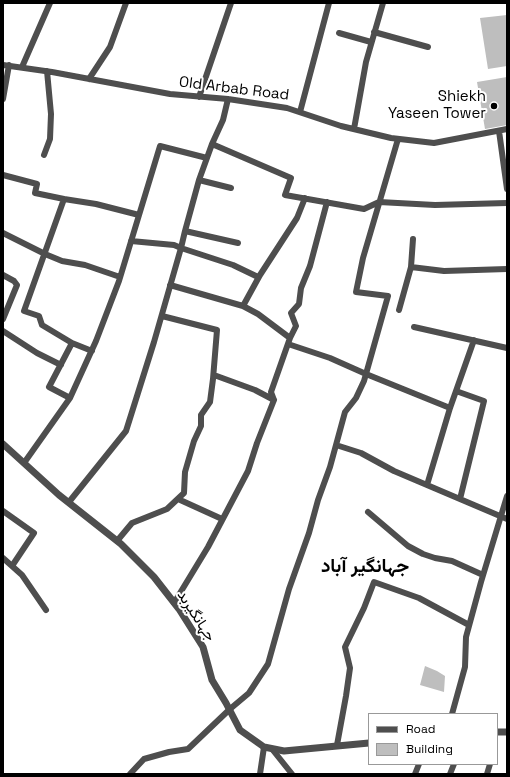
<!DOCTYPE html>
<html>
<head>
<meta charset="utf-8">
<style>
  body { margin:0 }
  #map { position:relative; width:510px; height:777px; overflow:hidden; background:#fff; font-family:"Space Grotesk",sans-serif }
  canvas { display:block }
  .frame { position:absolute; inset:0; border:4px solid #000; pointer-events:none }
  .legend { position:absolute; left:368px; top:713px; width:130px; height:52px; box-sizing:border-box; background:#fff; border:1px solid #999; margin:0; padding:5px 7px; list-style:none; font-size:12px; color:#000 }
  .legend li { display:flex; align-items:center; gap:8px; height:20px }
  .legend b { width:20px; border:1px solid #999 }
</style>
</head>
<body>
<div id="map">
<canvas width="510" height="777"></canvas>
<div class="frame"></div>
<ul class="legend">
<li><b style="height:5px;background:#4e4e4e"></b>Road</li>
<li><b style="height:11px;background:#bebebe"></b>Building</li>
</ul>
</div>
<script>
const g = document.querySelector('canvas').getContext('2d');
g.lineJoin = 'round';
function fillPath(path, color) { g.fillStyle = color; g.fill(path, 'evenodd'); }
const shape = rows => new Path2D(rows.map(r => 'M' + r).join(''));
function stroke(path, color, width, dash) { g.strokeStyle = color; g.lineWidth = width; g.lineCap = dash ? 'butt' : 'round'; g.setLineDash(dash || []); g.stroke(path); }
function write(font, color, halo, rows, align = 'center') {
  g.font = font + ' "Space Grotesk",Vazirmatn,sans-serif'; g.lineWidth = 4; g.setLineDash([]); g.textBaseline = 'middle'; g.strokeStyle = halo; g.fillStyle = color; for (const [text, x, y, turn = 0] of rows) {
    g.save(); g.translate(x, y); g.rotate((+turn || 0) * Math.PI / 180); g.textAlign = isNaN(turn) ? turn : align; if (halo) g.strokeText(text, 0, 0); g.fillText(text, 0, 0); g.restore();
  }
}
const building = shape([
  [507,15,507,66,488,69,480,18],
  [507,77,507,125,485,129,477,82],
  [425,666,437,671,445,676,444,692,420,685]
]);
const minor = shape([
  [374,32,428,47],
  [339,33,371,42],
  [3,65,52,72,170,94,228,99,287,108,341,126,391,138,434,143,507,129],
  [22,67,50,3],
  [89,79,110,47,126,3],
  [199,97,231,3],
  [3,99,9,65],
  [300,112,329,3],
  [354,129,366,62,383,3],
  [499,131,507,189],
  [212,144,291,178,285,195,364,209,379,202,435,205,507,203],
  [44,155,50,139,51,114,47,71],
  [3,175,37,184,35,193,64,199,24,311,39,316,42,325,72,343],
  [199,180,231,188],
  [64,199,96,204,139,215],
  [185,231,238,243],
  [3,233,45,254,62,261,85,265,120,277],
  [131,241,174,245,181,248,233,265,258,277],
  [411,267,444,271,507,269],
  [3,275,14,281,17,285,3,319],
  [170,285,243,306,258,314,290,338,271,392,274,400,257,443,248,471,208,547,174,603],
  [243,306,260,275,297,218,305,198],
  [399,310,411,267,413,239],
  [414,327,507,348],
  [3,331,37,353,61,365],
  [290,338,296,326,291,313,299,304,301,288,310,266,327,202],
  [288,344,330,358,366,374,450,408],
  [214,375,255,390,274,400],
  [456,391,484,401,460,499],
  [70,398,49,387,72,343,92,351],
  [336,445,361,453,394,471,507,519],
  [24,463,70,398,96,341,119,281,160,146,207,158],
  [427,485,450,408,474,340],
  [178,499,222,519],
  [69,502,126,431,154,342,181,248,185,231,199,180,212,144,223,120,228,99],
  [3,511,34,533,12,566],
  [368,512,408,546,423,554,435,558,452,561,483,575],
  [117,541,132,523,167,509,184,493,185,472,194,441,201,426,201,415,210,402,213,379,217,330,162,316],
  [3,558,22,575,46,610],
  [452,714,465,667,466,637,481,582,507,496],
  [337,745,346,696,350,668,345,647,364,608,374,582,419,598,469,625],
  [272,749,292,774],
  [130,774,144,759,169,752,188,749,230,709,249,693,268,664,289,589,309,533,318,500,330,467,345,412,356,398,364,381,388,296,356,292,363,258,398,139],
  [260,774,264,747],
  [415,774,419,764],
  [450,774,454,764],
  [487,774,490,764]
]);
const tertiary = shape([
  [3,444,59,495,121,544,154,577,179,609,203,647,212,680,226,703,240,730,264,747,284,751,369,743],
  [497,732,507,732]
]);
const markers = [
  [494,106,4,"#000"]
];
const streetNames = [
  ["Old Arbab Road",234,89,7],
  ["جہانگیربد",196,616,57]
];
const poiNames = [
  ["Shiekh",486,97],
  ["Yaseen Tower",486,114]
];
const districtNames = [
  ["جہانگیر آباد",365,567]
];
fillPath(building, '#bebebe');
stroke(minor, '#4e4e4e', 6);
stroke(tertiary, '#4e4e4e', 7);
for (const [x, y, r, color] of markers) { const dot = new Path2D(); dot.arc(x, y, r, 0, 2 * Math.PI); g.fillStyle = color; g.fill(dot); stroke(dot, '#fff', 1.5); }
write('15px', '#000', '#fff', streetNames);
write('15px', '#000', '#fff', poiNames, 'right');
write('bold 19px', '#000', '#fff', districtNames);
</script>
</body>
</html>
